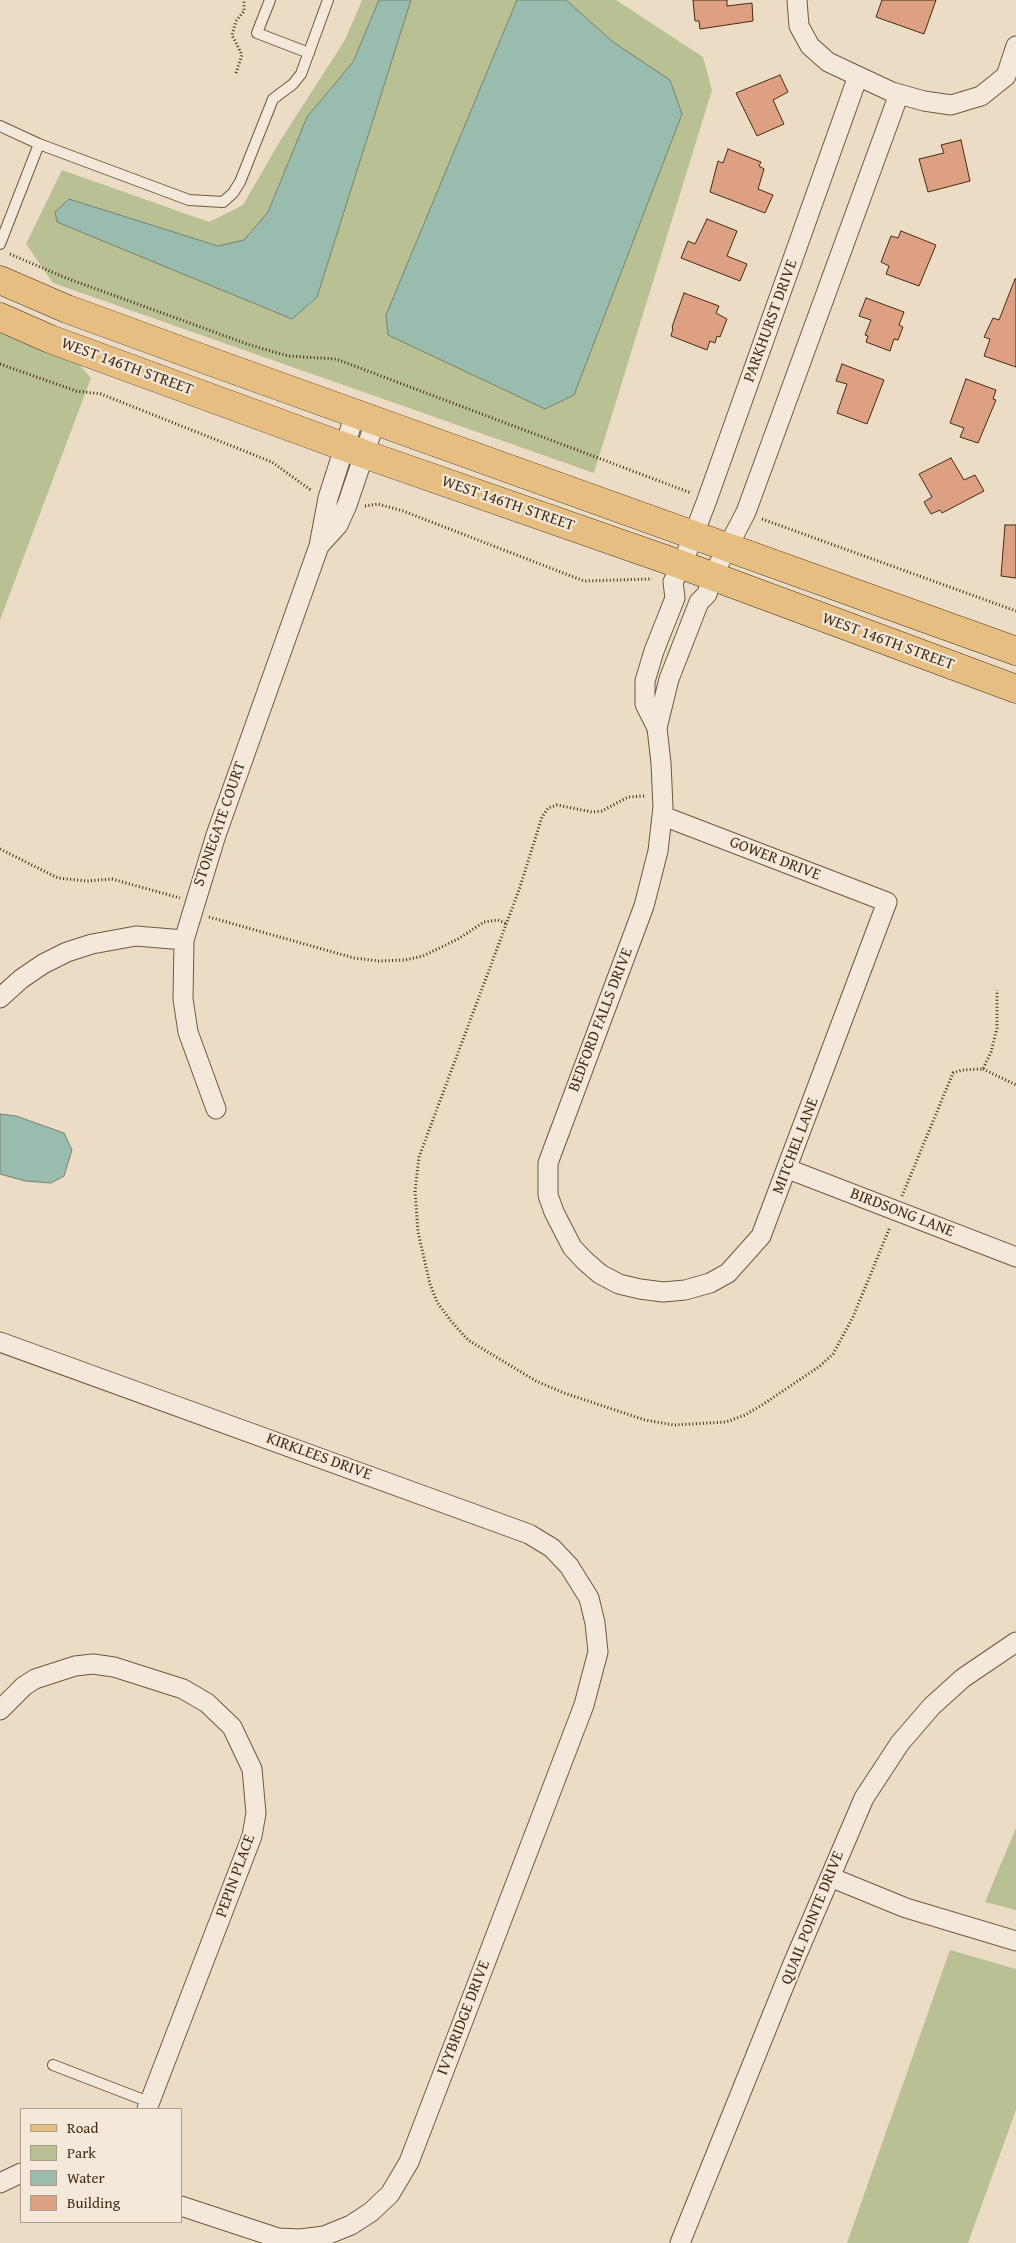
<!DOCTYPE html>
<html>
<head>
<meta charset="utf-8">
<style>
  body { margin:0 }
  #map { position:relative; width:1016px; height:2243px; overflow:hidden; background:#ecdcc5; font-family:"Gentium Book Plus",serif }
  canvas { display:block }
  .legend { position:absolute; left:20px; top:2108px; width:162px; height:115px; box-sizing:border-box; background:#f3e8d9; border:1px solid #ad9d89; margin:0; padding:6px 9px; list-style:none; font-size:15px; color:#452c11 }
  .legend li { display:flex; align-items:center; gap:10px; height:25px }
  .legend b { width:25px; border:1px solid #ad9d89 }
</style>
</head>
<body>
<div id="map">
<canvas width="1016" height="2243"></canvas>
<ul class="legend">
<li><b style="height:6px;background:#e6be82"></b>Road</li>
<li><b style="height:14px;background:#b9c094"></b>Park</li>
<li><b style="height:14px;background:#9abcae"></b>Water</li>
<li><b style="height:14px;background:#dda083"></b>Building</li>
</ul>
</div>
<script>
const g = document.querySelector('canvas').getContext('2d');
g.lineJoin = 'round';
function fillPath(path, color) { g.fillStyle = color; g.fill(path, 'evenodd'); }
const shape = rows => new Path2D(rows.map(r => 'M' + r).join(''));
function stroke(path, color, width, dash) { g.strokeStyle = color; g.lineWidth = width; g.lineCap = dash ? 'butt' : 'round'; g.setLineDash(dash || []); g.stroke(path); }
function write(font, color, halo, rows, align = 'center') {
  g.font = font + ' "Gentium Book Plus",serif'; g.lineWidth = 4.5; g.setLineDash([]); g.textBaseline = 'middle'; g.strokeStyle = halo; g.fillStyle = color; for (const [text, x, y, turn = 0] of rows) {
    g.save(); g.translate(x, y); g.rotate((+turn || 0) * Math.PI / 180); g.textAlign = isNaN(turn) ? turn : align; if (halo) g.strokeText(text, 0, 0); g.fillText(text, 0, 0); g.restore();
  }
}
const green = shape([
  [362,0,616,0,703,57,712,90,594,473,53,283,26,244,62,170,209,222,243,205,280,141,345,40],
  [0,327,77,362,91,378,0,620],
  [1016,1828,1016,1910,985,1902],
  [950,1950,1016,1969,1016,2110,968,2243,847,2243]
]);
const water = shape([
  [379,0,411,0,317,297,292,319,57,222,55,212,69,199,218,246,244,240,268,212,307,117,353,62,379,0],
  [517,0,566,0,613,42,670,80,682,114,574,395,545,409,388,335,386,315,517,0],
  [0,1114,16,1116,64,1133,72,1150,64,1176,51,1183,25,1181,0,1174,0,1114]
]);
const building = shape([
  [693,0,727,0,727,6,752,3,753,21,700,29,699,21,695,21,693,0],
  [882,0,936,0,924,34,876,17,882,0],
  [780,75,788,92,773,100,784,124,757,136,736,93,780,75],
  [961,140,970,181,928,192,919,159,944,153,941,145,961,140],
  [728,149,761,162,759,166,764,169,758,189,773,195,765,213,710,192,718,161,723,163,728,149],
  [707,219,737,231,727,256,747,264,740,281,681,258,688,241,695,244,707,219],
  [901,231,936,245,919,286,886,274,889,266,881,262,891,236,898,238,901,231],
  [1015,279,1016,279,1016,367,984,356,990,339,984,337,993,318,999,320,1015,279],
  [684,293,719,306,716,313,727,319,720,337,717,336,715,343,710,341,707,350,671,336,673,328,672,327,684,293],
  [866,298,904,312,899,325,903,327,898,340,894,339,890,351,866,342,868,336,865,335,871,320,859,316,866,298],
  [842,364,884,380,867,424,837,413,847,384,836,381,842,364],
  [966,379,996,390,993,399,996,400,978,443,960,437,964,428,950,423,966,379],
  [951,458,964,480,975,475,984,491,942,513,940,510,931,514,924,502,932,497,919,474,951,458],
  [1005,525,1016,525,1016,578,1001,576,1005,525]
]);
const path = shape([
  [236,73,242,55,232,35,236,21,244,11,244,0],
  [10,254,66,278,250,345,288,356,336,359,691,493],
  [0,364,76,391,101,394,272,462,312,491],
  [365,506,378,504,403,511,584,581,652,579],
  [762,519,1016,611],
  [644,796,628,797,602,811,592,812,557,805,548,808,542,817,519,890,419,1157,415,1191,418,1232,430,1284,437,1302,451,1321,468,1340,536,1381,564,1393,645,1420,674,1425,726,1422,745,1415,762,1405,820,1366,833,1354,853,1317,890,1227],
  [0,849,58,878,87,881,112,879,180,898],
  [209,917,354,958,379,961,405,960,423,956,458,939,484,922,498,920,507,924],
  [983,1069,1016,1085],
  [902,1196,953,1073,962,1070,983,1069,991,1052,997,1028,997,990]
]);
const lane = shape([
  [270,0,257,33,309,53],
  [0,126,39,144],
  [0,244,39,144,189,200,223,202,233,193,240,182,273,99,293,84,301,74,328,0],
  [53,2065,149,2102]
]);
const street = shape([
  [797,0,799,26,810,46,828,62,892,92,924,101,951,105,981,96,1006,76,1016,46],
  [319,546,338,525,347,505,375,422],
  [657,728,669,679,699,602,707,594,712,577,746,512,899,94],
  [663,816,887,902,761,1236,728,1273,710,1283,685,1290,663,1292,640,1289,619,1284,600,1274,584,1260,572,1247,554,1212,548,1195,548,1163,644,906,658,851,663,807,661,763,657,728,645,704,645,681,654,651,675,598,673,582,682,565,707,500,858,76],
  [0,998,21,979,43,964,67,952,92,944,136,936,184,940],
  [216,1109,188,1032,183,999,184,940,216,835,319,546,328,498,355,414],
  [788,1169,1016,1257],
  [0,1342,529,1534,552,1548,569,1566,589,1598,595,1623,598,1652,584,1705,409,2162,390,2194,371,2212,351,2225,324,2236,300,2239,278,2238,181,2206],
  [0,1710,24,1686,35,1679,75,1666,93,1664,114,1667,183,1689,207,1703,232,1727,252,1769,256,1813,252,1836,147,2109],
  [830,1877,906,1908,1016,1941],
  [0,2183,21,2173],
  [680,2243,792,1966,864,1798,900,1743,932,1706,963,1678,1016,1642]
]);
const primary = shape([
  [0,280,67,309,212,362,1016,651],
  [0,317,50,339,364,454,682,565,1016,689]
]);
const streetNames = [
  ["PARKHURST DRIVE",771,321,-70],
  ["WEST 146TH STREET",127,367,20],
  ["WEST 146TH STREET",508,504,19],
  ["WEST 146TH STREET",888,642,20],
  ["STONEGATE COURT",220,824,-71],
  ["GOWER DRIVE",775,859,21],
  ["BEDFORD FALLS DRIVE",601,1020,-69],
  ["MITCHEL LANE",796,1146,-69],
  ["BIRDSONG LANE",902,1213,21],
  ["KIRKLEES DRIVE",319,1457,20],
  ["PEPIN PLACE",236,1876,-70],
  ["QUAIL POINTE DRIVE",813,1918,-68],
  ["IVYBRIDGE DRIVE",464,2018,-69]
];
fillPath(green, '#b9c094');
fillPath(water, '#9abcae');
stroke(water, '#78826f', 1);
fillPath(building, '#dda083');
stroke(building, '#452c11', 1);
stroke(lane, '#6f583e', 12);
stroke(street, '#6f583e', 21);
stroke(primary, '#452c11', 29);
stroke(path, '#452c11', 3, [1, 2.5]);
stroke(lane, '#f3e8d9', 10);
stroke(street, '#f3e8d9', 19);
stroke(primary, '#e6be82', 28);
write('16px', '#452c11', '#f3e8d9', streetNames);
</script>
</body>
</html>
